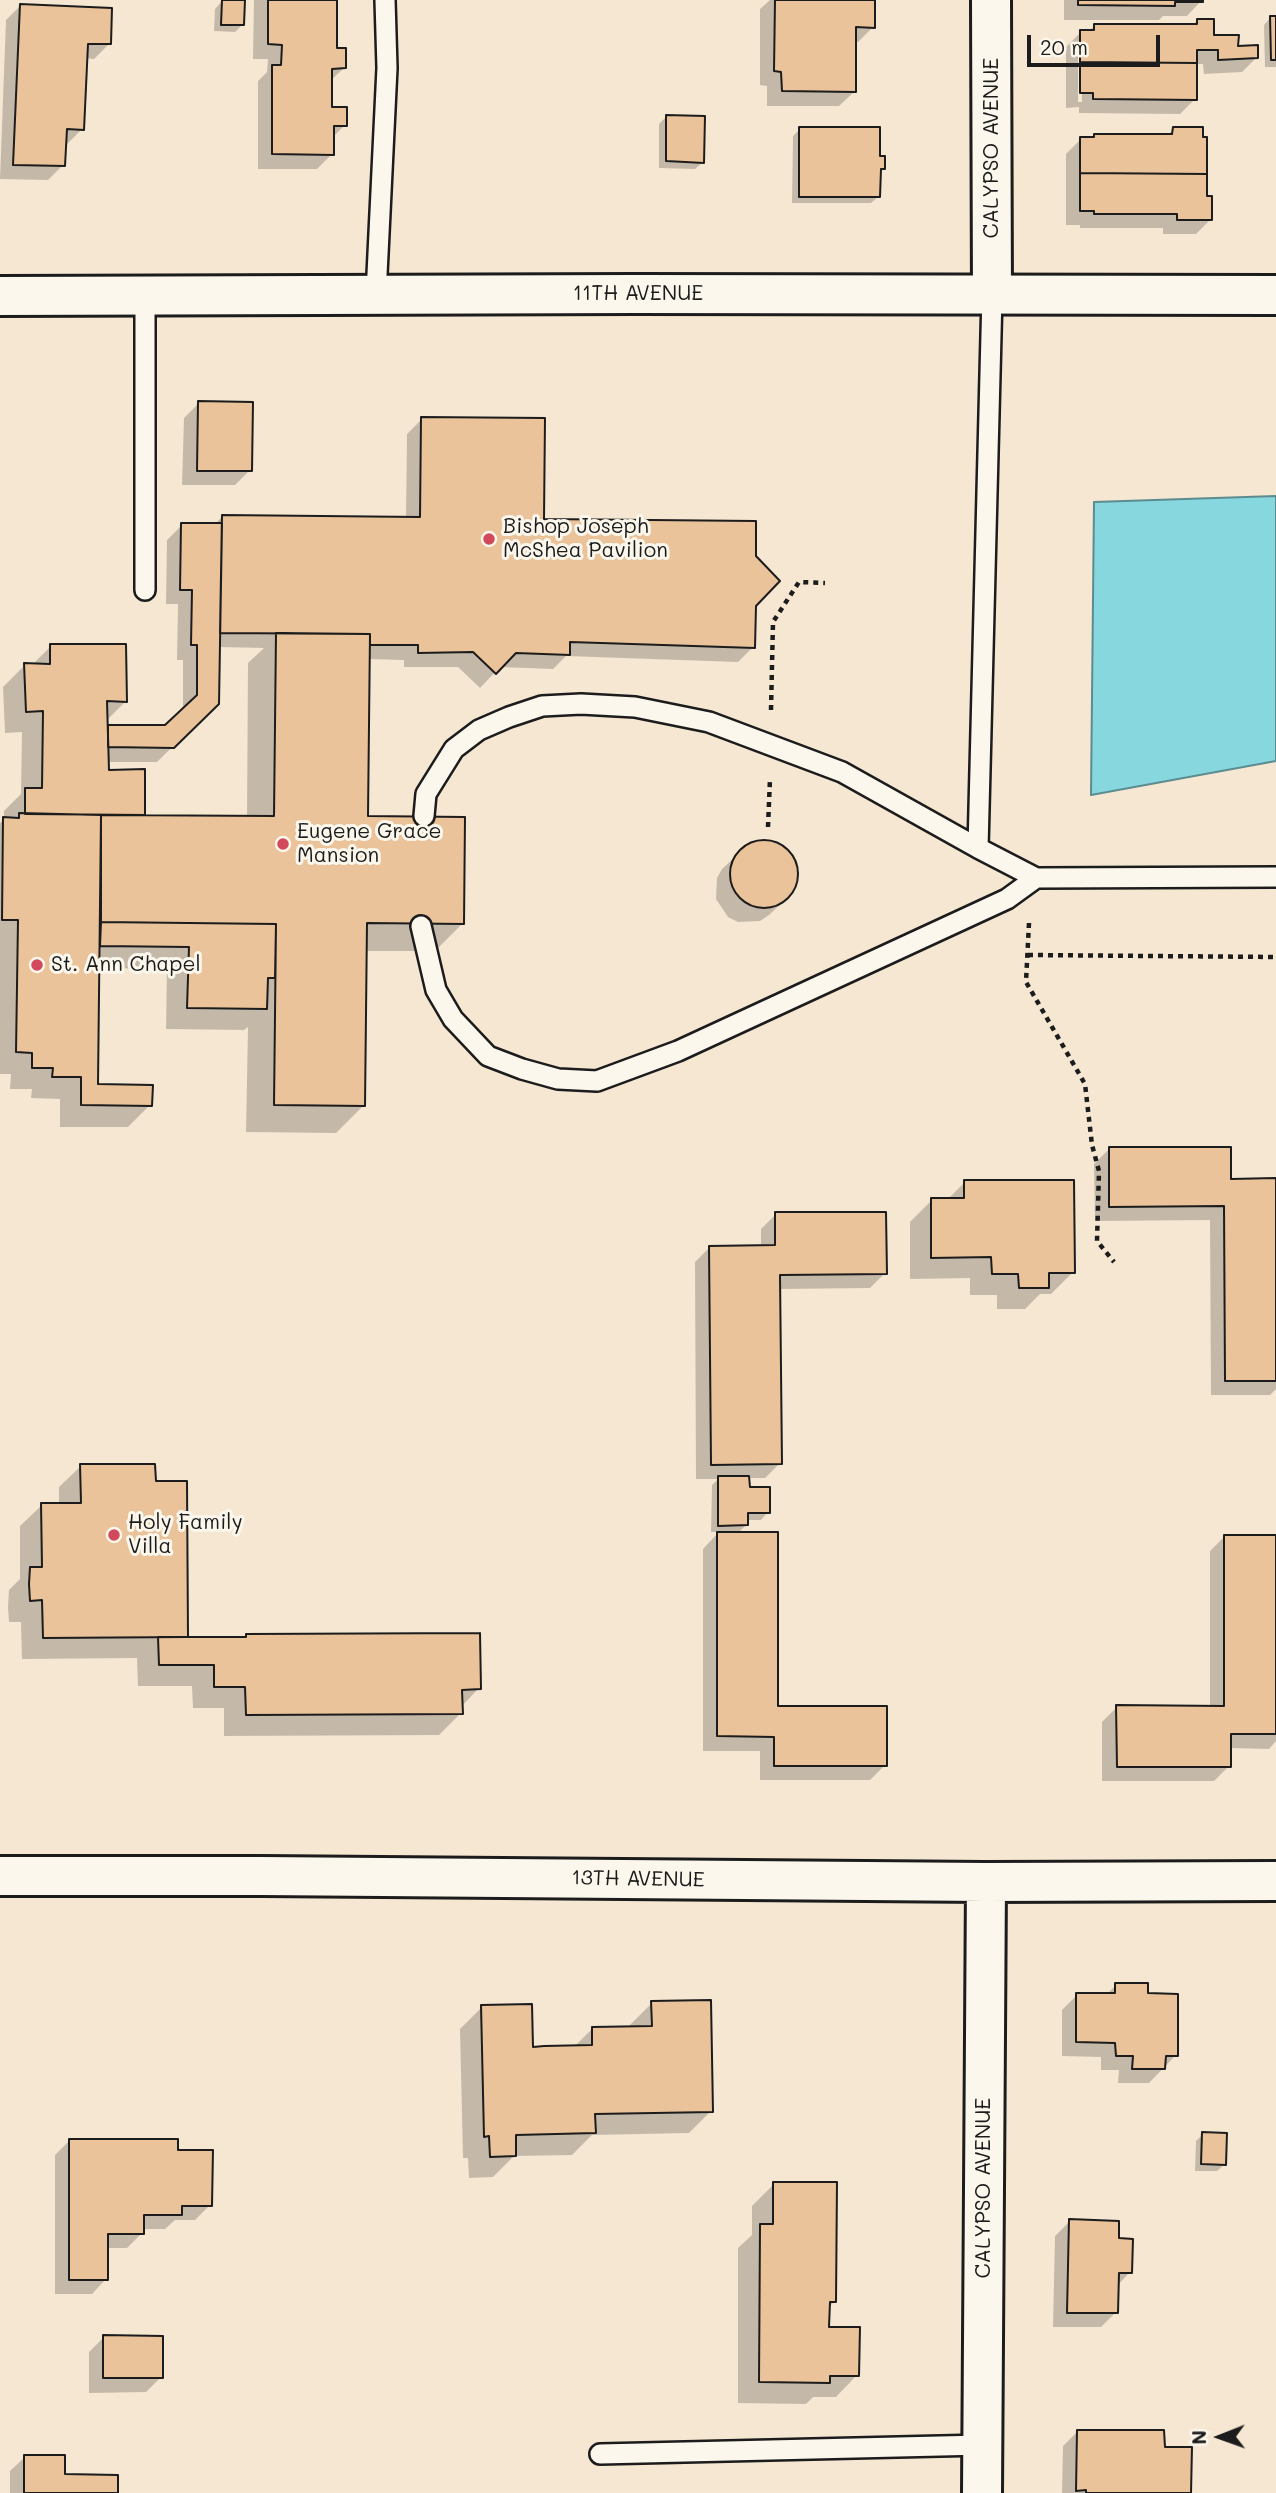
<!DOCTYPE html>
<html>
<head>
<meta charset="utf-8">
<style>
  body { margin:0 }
  #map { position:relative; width:1276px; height:2493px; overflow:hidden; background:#f6e7d3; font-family:Mali,sans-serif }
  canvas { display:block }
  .north { position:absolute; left:1185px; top:2402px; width:70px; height:70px; -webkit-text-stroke:5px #fbf7ec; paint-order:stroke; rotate:269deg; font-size:19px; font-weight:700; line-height:28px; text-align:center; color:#1c1c1c }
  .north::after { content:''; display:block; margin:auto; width:24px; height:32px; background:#1c1c1c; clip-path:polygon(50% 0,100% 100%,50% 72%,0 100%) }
  .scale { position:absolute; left:1027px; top:35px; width:133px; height:32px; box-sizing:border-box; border:4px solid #1c1c1c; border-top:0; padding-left:9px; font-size:21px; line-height:24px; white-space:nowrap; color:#1c1c1c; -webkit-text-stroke:5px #fbf7ec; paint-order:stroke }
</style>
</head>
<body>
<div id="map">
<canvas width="1276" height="2493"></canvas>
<div class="north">N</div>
<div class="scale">20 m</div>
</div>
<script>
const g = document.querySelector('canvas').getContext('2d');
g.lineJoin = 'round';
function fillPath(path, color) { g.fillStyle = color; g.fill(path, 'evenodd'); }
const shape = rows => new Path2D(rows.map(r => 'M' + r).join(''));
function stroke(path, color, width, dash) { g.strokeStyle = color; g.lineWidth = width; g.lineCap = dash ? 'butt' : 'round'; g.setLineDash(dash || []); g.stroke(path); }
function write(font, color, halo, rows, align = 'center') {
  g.font = font + ' Mali,sans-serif'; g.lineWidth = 6; g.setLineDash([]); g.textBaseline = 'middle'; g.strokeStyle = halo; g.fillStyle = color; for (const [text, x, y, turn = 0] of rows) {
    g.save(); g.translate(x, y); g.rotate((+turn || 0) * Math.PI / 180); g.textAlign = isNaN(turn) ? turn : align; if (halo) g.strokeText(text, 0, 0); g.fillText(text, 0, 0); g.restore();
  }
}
const water = shape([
  [1276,496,1276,761,1091,795,1094,502,1276,496]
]);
const shadow = shape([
  [254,0,336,0,335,50,344,68,330,81,330,109,345,125,332,138,332,154,317,169,258,169,258,81,267,72,268,59,253,59],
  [770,0,874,0,873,27,858,42,854,42,854,92,839,106,767,106,767,86,760,85,760,9],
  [1064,0,1202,0,1187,16,1163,16,1159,20,1064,20],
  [222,1,243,24,235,32,214,31,215,9],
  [21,5,109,44,94,59,85,58,82,129,67,144,64,144,63,165,48,180,0,179,6,20],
  [1271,17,1276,17,1276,67,1265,67,1264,25],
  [1198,20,1212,37,1257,57,1242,72,1204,74,1203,64,1195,64,1195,99,1180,114,1079,113,1079,107,1066,108,1066,47,1081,32,1088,32,1094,26,1192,26],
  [1082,39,1082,102,1078,102,1078,43],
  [666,117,703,162,695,169,659,168,659,124],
  [800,129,879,157,883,168,879,173,879,196,871,203,792,203,793,136],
  [1174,129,1201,139,1205,198,1211,219,1196,234,1163,234,1163,228,1080,228,1080,225,1066,225,1066,154,1081,139,1092,139,1095,136,1167,136],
  [199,403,250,470,235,485,182,485,184,418],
  [422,419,542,520,754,605,753,647,738,662,566,656,553,669,500,667,480,688,458,667,404,667,404,660,368,659,367,818,463,923,435,951,365,951,364,1105,336,1133,246,1132,248,1027,244,1030,166,1029,167,969,98,968,97,1086,150,1105,128,1127,60,1127,60,1099,31,1098,32,1089,10,1089,11,1074,0,1074,0,823,4,820,4,811,21,794,22,732,5,733,3,687,25,665,32,665,51,646,126,701,106,721,106,727,165,727,183,711,183,660,177,660,178,604,166,604,167,540,182,525,215,524,223,516,406,518,407,434],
  [218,647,264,648,248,663,247,818,143,817,143,771,108,772,107,762,157,762,217,703],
  [768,841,787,851,793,859,796,880,785,900,769,915,760,921,738,922,728,917,716,899,717,878,722,869,747,846],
  [1109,1149,1230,1180,1276,1180,1276,1389,1270,1395,1211,1395,1210,1220,1095,1221,1094,1164],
  [965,1182,1073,1272,1051,1294,1040,1294,1025,1309,997,1309,997,1295,970,1295,970,1278,910,1279,910,1222,932,1200,947,1200],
  [776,1214,885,1273,870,1288,778,1289,780,1463,765,1478,748,1478,748,1489,768,1512,761,1520,746,1520,746,1525,737,1534,776,1708,885,1765,870,1780,760,1780,760,1751,703,1751,703,1549,719,1532,711,1532,712,1485,718,1479,696,1479,695,1262,710,1247,761,1247,761,1229],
  [81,1466,154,1483,186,1639,244,1639,247,1636,479,1688,461,1707,461,1713,439,1735,224,1736,224,1708,193,1708,192,1686,138,1686,137,1658,22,1659,21,1622,9,1622,8,1607,9,1590,20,1579,20,1526,42,1505,59,1504,59,1487],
  [1225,1536,1276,1536,1276,1741,1269,1749,1229,1748,1229,1766,1214,1781,1102,1781,1102,1722,1117,1707,1210,1707,1210,1551],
  [1116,1985,1146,1995,1176,2055,1149,2083,1118,2083,1119,2070,1101,2070,1101,2057,1062,2056,1062,2010,1077,1995,1106,1995],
  [652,2003,711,2111,689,2133,592,2135,572,2155,514,2156,493,2177,469,2178,468,2158,463,2158,460,2029,482,2007,531,2048,574,2047,592,2029,630,2029,630,2025],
  [1203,2134,1225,2164,1217,2171,1195,2171,1196,2141],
  [70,2140,176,2152,210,2205,195,2220,175,2220,165,2229,142,2229,142,2233,127,2248,106,2248,106,2279,92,2294,55,2294,55,2155],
  [774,2184,835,2301,828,2308,828,2329,857,2375,836,2397,813,2397,806,2404,738,2403,738,2248,752,2235,752,2206],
  [1070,2221,1130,2272,1117,2286,1116,2312,1101,2327,1053,2327,1055,2236],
  [104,2337,161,2377,146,2392,89,2393,89,2352],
  [1078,2431,1163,2449,1189,2493,1062,2493,1063,2446],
  [25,2457,63,2476,116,2493,10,2493,10,2471]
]);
const building = shape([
  [222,0,245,0,244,25,221,25,222,0],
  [268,0,337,0,337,48,346,48,346,68,332,69,332,107,347,107,347,126,334,126,334,155,272,154,272,65,281,65,282,45,268,44,268,0],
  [775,0,875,0,875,28,856,27,856,92,782,91,781,72,774,71,775,0],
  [1078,0,1203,0,1203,2,1175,2,1175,6,1078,5,1078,0],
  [20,4,112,8,111,44,88,44,84,130,67,129,65,166,13,165,20,4],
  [1270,16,1276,16,1276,60,1271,60,1270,16],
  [1197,19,1214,19,1214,35,1239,35,1238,46,1258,45,1258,58,1218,60,1218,50,1197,50,1197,63,1080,62,1080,30,1094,30,1094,24,1197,24,1197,19],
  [1080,62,1197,63,1197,100,1093,99,1093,93,1080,93,1080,62],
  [666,115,705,116,704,163,666,161,666,115],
  [799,127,880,127,880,156,885,156,885,169,881,169,880,197,799,197,799,127],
  [1173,127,1203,127,1203,137,1207,137,1207,174,1080,173,1080,137,1094,137,1094,134,1172,134,1173,127],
  [1080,173,1207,174,1207,196,1212,196,1212,220,1177,220,1177,214,1094,214,1094,211,1080,211,1080,173],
  [198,401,253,402,252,471,197,471,198,401],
  [421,417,545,418,544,519,756,521,756,556,780,581,756,606,755,648,570,642,570,655,516,653,496,674,473,652,418,653,418,645,370,645,370,634,220,633,222,515,420,517,421,417],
  [181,523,222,523,219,704,174,748,108,747,108,725,165,725,197,695,197,645,191,645,192,590,180,590,181,523],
  [276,633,370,634,368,816,465,817,464,924,367,923,365,1106,274,1105,276,924,101,922,101,815,274,816,276,633],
  [50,644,126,644,127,702,107,701,109,770,145,769,145,815,25,814,25,788,42,788,43,711,26,712,24,663,50,664,50,644],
  [19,813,101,815,98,1084,153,1085,152,1106,81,1105,81,1077,52,1077,53,1068,32,1068,32,1053,16,1052,18,920,2,920,3,817,19,818,19,813],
  '730 874a34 34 0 1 1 68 0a34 34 0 1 1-68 0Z',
  [101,922,276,924,275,978,268,978,267,1009,187,1008,189,947,100,946,101,922],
  [1109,1147,1231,1147,1231,1179,1276,1178,1276,1381,1225,1381,1224,1206,1109,1207,1109,1147],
  [964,1180,1074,1180,1075,1273,1049,1273,1049,1288,1019,1288,1018,1274,992,1274,991,1257,931,1258,931,1198,964,1198,964,1180],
  [775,1212,886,1212,887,1274,780,1275,782,1464,711,1465,709,1246,775,1245,775,1212],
  [80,1464,155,1464,156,1481,187,1481,188,1637,43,1638,42,1600,30,1601,29,1584,30,1567,42,1567,41,1503,81,1503,80,1464],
  [718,1476,749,1476,750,1487,770,1487,770,1513,748,1513,748,1525,718,1526,718,1476],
  [717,1532,778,1532,778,1706,887,1706,887,1766,774,1766,774,1737,717,1736,717,1532],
  [1224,1535,1276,1535,1276,1734,1231,1734,1231,1767,1117,1767,1116,1705,1224,1706,1224,1535],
  [480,1633,481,1689,462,1690,463,1714,246,1715,245,1687,214,1687,214,1665,159,1665,158,1637,246,1637,246,1634,480,1633],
  [1115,1983,1148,1983,1148,1993,1178,1994,1178,2056,1166,2056,1165,2069,1132,2069,1133,2056,1116,2056,1115,2043,1076,2042,1076,1993,1115,1993,1115,1983],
  [711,2000,713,2112,595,2114,596,2133,516,2135,516,2156,490,2157,489,2136,484,2137,481,2005,532,2004,533,2047,544,2046,592,2045,592,2027,652,2026,651,2001,711,2000],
  [1202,2132,1227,2133,1226,2165,1201,2164,1202,2132],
  [69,2139,178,2139,178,2150,213,2150,212,2206,182,2206,182,2215,144,2215,144,2234,108,2234,108,2280,69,2280,69,2139],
  [773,2182,837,2182,836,2302,830,2302,829,2327,860,2327,859,2376,830,2376,830,2383,759,2382,760,2224,773,2224,773,2182],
  [1069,2219,1119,2221,1119,2238,1133,2239,1132,2273,1119,2273,1118,2313,1067,2313,1069,2219],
  [103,2335,163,2336,163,2378,103,2378,103,2335],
  [1077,2430,1164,2430,1165,2447,1192,2447,1191,2493,1086,2493,1086,2490,1076,2491,1077,2430],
  [24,2455,65,2455,65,2474,118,2475,118,2493,24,2493,24,2455]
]);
const path = shape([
  [771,710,773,622,799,582,825,583],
  [768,827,770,779],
  [1029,923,1026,982,1085,1084,1092,1145,1099,1171,1097,1241,1114,1262],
  [1028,955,1276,957]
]);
const lane = shape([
  [376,295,387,68,385,0],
  [145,590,145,295],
  [424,816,426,794,454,749,479,730,509,717,542,706,581,704,635,707,709,722,842,772,978,848,1036,878],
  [978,848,992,295],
  [421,926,436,990,453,1019,488,1056,522,1069,558,1079,597,1081,678,1051,1007,899,1036,878,1276,877],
  [600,2454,983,2445]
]);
const street = shape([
  [991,0,992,295],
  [0,296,635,294,1276,295],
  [0,1876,261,1876,986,1882,1276,1881],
  [982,2493,986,1882]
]);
const markers = [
  [489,539,7,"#d1495b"],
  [283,844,7,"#d1495b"],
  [37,965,7,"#d1495b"],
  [114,1535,7,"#d1495b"]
];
const streetNames = [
  ["CALYPSO AVENUE",992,148,-90],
  ["11TH AVENUE",638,294],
  ["13TH AVENUE",638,1879,1],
  ["CALYPSO AVENUE",984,2188,-90]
];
const poiNames = [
  ["Bishop Joseph",503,527],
  ["McShea Pavilion",503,551],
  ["Eugene Grace",297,832],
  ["Mansion",297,856],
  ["St. Ann Chapel",51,965],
  ["Holy Family",128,1523],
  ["Villa",128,1547]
];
fillPath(water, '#86d7de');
stroke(water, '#5c8c90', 2);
fillPath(shadow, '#0003');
fillPath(building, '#eac39a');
stroke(building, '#1c1c1c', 2);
stroke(lane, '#1c1c1c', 24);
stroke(street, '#1c1c1c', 44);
stroke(path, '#1c1c1c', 4.5, [5, 5]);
stroke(lane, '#fbf7ec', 19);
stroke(street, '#fbf7ec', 38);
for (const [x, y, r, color] of markers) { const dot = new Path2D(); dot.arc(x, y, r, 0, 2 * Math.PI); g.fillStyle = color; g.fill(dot); stroke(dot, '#fbf7ec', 2.5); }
write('21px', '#1c1c1c', '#fbf7ec', streetNames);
write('21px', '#1c1c1c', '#fbf7ec', poiNames, 'left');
</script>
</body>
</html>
